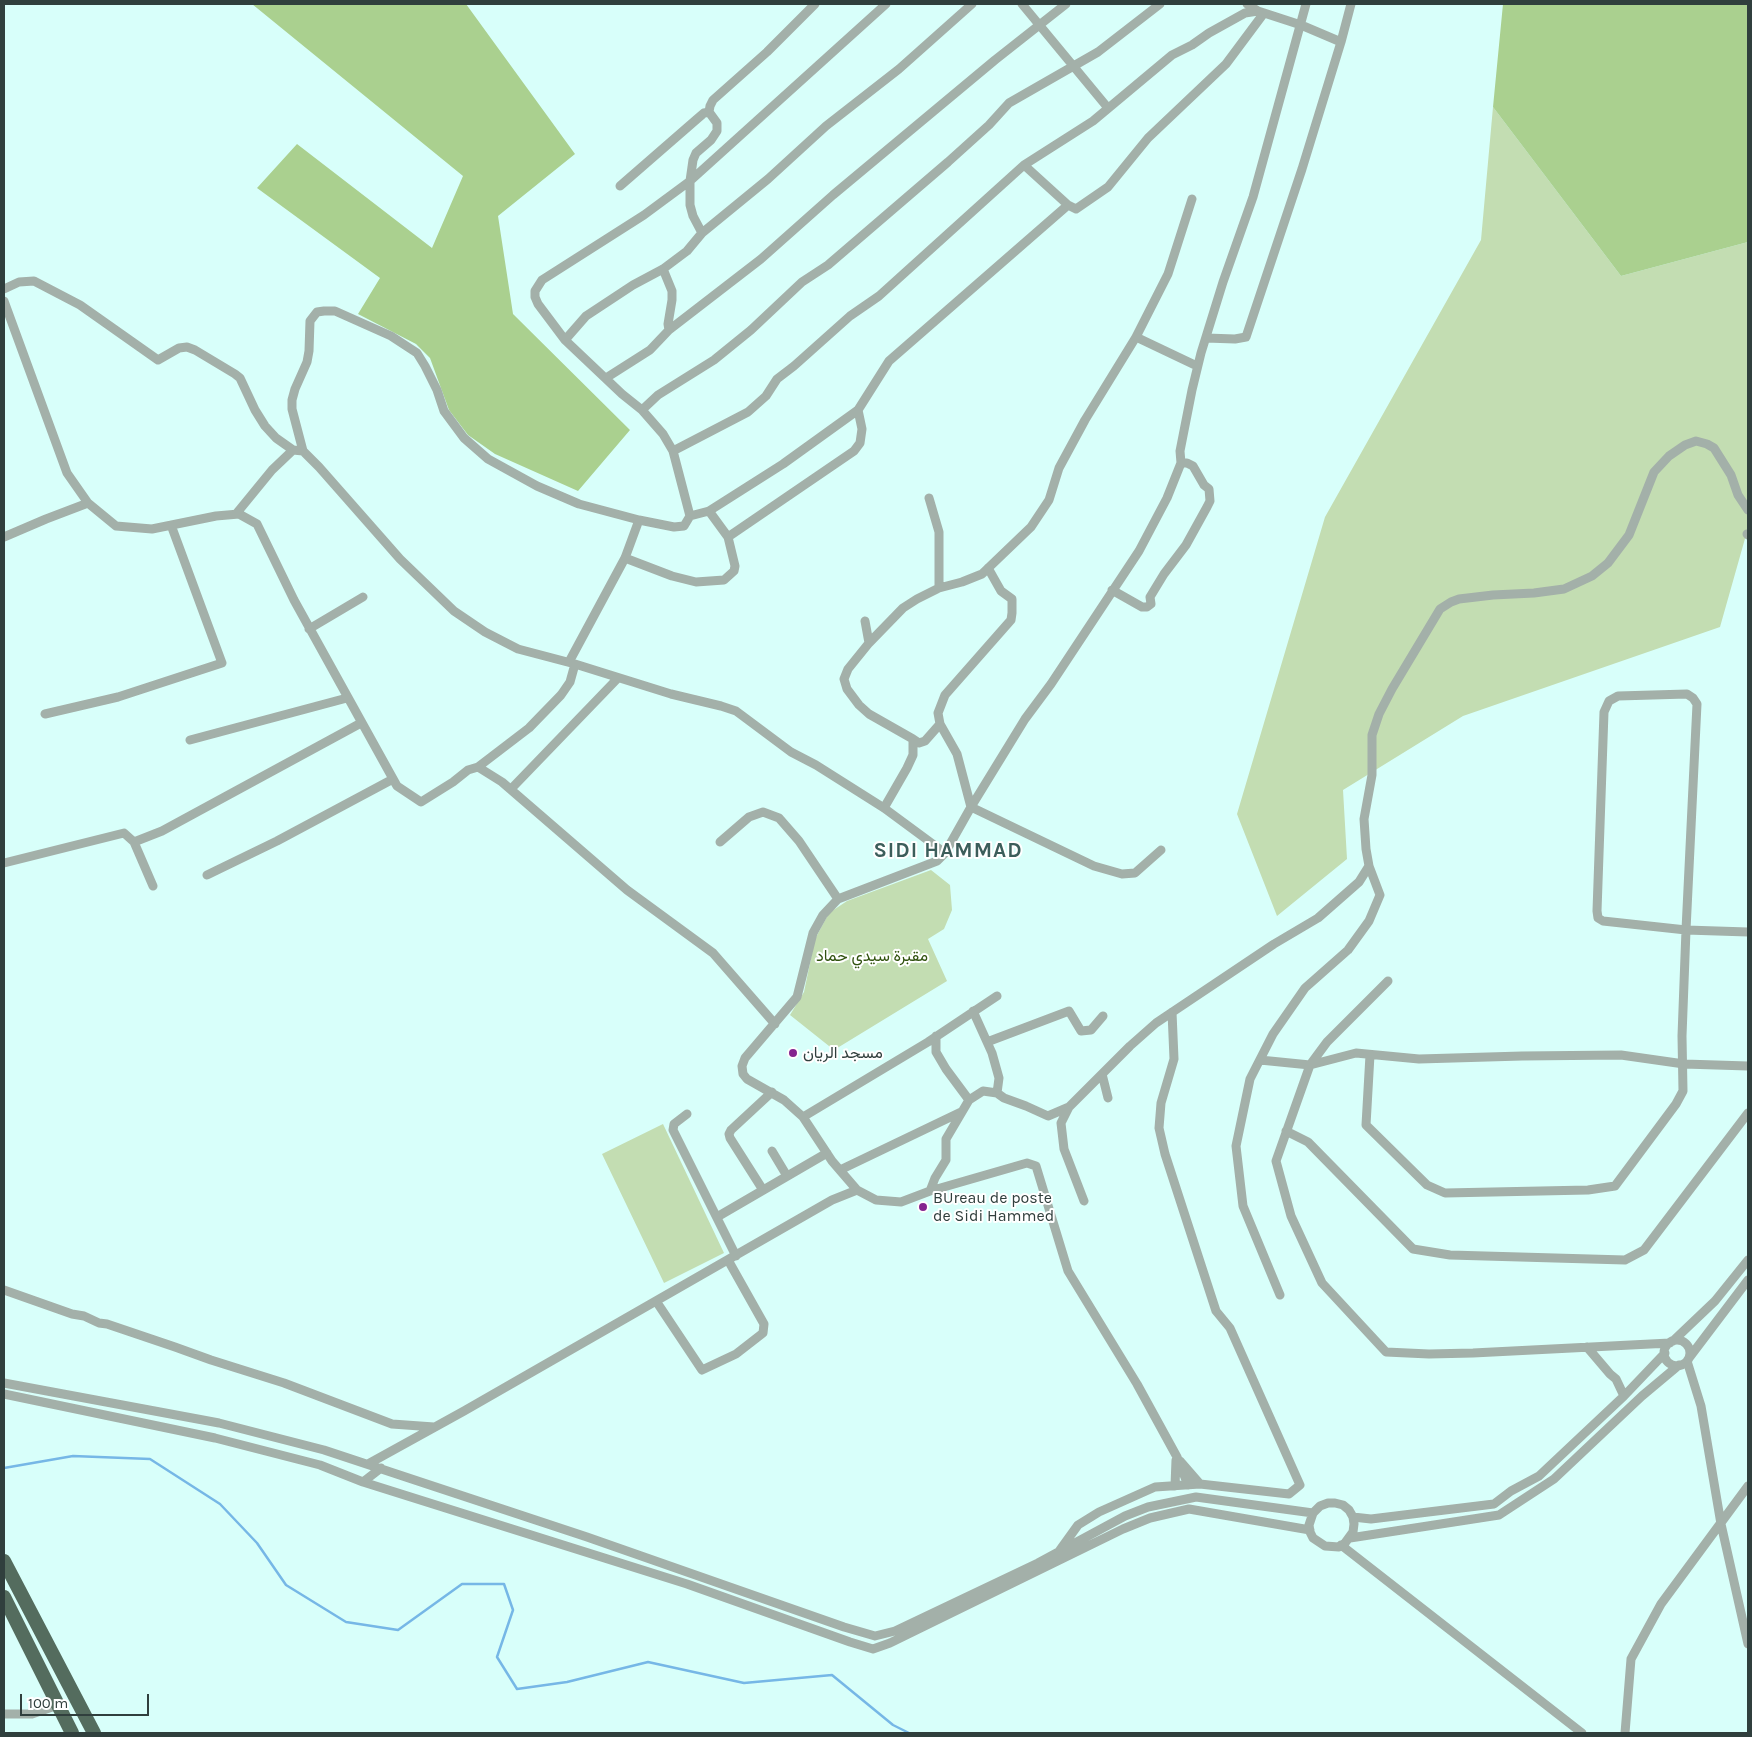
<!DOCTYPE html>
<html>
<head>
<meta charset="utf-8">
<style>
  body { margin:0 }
  #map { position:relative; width:1752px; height:1737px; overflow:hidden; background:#d8fffa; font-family:Karla,sans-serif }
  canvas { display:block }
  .frame { position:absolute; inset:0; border:5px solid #303f3d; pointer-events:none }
  .scale { position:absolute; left:20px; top:1694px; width:129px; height:22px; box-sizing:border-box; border:2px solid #303f3d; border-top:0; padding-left:6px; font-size:15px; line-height:18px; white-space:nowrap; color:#303f3d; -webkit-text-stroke:4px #fff; paint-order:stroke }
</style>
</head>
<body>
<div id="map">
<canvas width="1752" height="1737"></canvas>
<div class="frame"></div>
<div class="scale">100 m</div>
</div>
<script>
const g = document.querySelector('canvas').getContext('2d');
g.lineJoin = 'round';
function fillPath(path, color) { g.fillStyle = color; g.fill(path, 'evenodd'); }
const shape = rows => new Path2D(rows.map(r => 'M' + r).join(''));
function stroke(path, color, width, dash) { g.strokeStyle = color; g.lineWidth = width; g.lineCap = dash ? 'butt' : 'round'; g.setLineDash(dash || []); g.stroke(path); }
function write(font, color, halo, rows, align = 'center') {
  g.font = font + ' Karla,Vazirmatn,sans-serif'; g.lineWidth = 4; g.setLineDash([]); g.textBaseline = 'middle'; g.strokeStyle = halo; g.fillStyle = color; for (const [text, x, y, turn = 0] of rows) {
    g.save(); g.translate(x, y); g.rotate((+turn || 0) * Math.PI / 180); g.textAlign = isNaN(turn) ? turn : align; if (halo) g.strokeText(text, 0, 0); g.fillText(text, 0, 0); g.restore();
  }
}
const green = shape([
  [1493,107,1621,276,1748,242,1748,528,1720,627,1463,716,1343,790,1347,859,1277,916,1237,814,1325,517,1481,240],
  [931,870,950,885,952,910,944,929,928,939,947,981,834,1050,790,1015,804,992,815,939,829,913,847,901],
  [663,1124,724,1253,664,1283,602,1154]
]);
const forest = shape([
  [252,4,466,4,575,154,498,216,513,314,630,430,578,491,495,454,468,435,449,410,430,358,416,344,358,314,380,278,257,188,297,144,432,248,463,176],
  [1503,4,1748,4,1748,242,1621,276,1493,107]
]);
const stream = shape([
  [4,1468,73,1456,150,1459,220,1504,257,1543,286,1585,346,1622,398,1630,462,1584,504,1584,513,1610,497,1657,517,1689,567,1682,648,1662,744,1683,832,1675,893,1725,909,1733]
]);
const minor = shape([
  [1022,4,1108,108],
  [1247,4,1258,11],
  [1306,4,1253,197,1223,282,1201,353,1192,390,1180,451,1181,463,1167,498,1139,551,1051,684,1025,719,971,807,945,853,937,861,838,899,823,915,813,933,797,997,745,1058,742,1066,743,1074,747,1079,784,1100,803,1117,832,1161,857,1190,876,1200,901,1202,930,1191,935,1178,946,1160,946,1139,969,1100,983,1091,997,1093,1004,1098,1026,1106,1048,1116,1069,1107,1130,1046,1156,1023,1274,944,1318,918,1359,882,1369,866],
  [1024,165,1068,205,1076,209,1108,187,1148,138,1226,64,1264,13],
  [620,186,697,119,704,113,709,112],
  [702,233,693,216,690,205,690,181,693,160,696,153,711,140,717,131,717,123,709,112,710,106,713,100,767,52,815,4],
  [663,269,672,291,672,300,668,324,669,330],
  [4,289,19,282,34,281,80,305,158,360,179,348,187,347,195,350,235,374,240,378,255,410,265,426,276,438,293,450],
  [4,301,67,473,88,503,116,526,152,529,216,516,239,514,257,524,294,600,397,786,421,802,453,782,468,770,478,767,502,782,627,890,713,953,775,1024],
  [1136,337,1197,366],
  [1206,338,1235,339,1246,337,1302,169,1341,42,1351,4],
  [565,340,586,316,633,285,663,269,687,251,702,233,768,179,826,126,899,69,972,4],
  [606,378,650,350,669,330,761,259,833,195,995,60,1066,4],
  [642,410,658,395,714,360,751,330,802,282,828,265,948,162,989,125,1009,103,1098,52,1160,4],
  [303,451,292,409,292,400,295,389,307,362,309,351,310,321,317,312,324,311,335,311,391,336,417,353,425,366,437,390,444,411,464,438,488,459,537,486,579,504,639,520,674,527,684,526,690,516,709,511,783,464,858,410,889,361,1068,205],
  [673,451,748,412,766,396,777,379,794,366,850,316,879,296,1024,165,1093,121,1172,55,1192,45,1209,33,1245,13,1258,11,1301,25,1341,42],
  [929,498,939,532,939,588],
  [236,514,272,470,293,450,303,451,319,467,400,559,454,611,485,632,518,649,575,664,671,694,721,706,736,711,791,752,816,765,884,808,945,853],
  [690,516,673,451,663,434,642,410,622,394,565,340,538,304,535,297,535,291,542,280,644,215,690,181,886,4],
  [1747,534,1748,535],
  [4,537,46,519,88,503],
  [728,537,854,451,860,443,862,429,858,410],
  [625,558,672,576,696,582,724,580,734,571,735,566,728,537,709,511],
  [988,568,1001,591,1012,599,1012,613,1011,620,945,695,938,713,940,724,957,754,971,807,1094,866,1122,874,1135,873,1161,850],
  [1112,590,1142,607,1147,607,1151,604,1150,597,1164,574,1186,545,1207,507,1210,501,1209,489,1204,485,1193,466,1187,463,1181,463],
  [865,621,869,643],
  [309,629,363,597],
  [569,662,625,558,639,520],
  [45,714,118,697,222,663,171,525],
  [913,739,919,743,925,741,940,724],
  [190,740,347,698],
  [478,767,529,728,561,695,570,682,575,664],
  [511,789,618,678],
  [884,808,907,768,913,755,913,739,869,714,859,705,847,689,844,679,848,669,869,643,903,608,917,599,939,588,962,582,982,574,1031,527,1049,500,1059,468,1085,420,1136,337,1168,274,1192,199],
  [134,842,162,831,361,723],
  [720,842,749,817,763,812,779,818,799,841,838,899],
  [4,863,124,833,134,842,153,886],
  [207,875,277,841,393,779],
  [1388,981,1327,1042,1310,1065,1276,1161,1291,1216,1322,1283,1386,1352,1429,1354,1473,1353,1670,1343],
  [973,1011,992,1053,999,1078,997,1093],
  [936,1036,936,1052,946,1069,969,1100],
  [987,1042,1069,1011,1081,1031,1091,1030,1103,1016],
  [1370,1055,1366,1125,1427,1185,1445,1193,1588,1190,1615,1186,1676,1104,1683,1091,1682,1036,1686,930,1697,704,1693,698,1687,694,1618,696,1609,701,1604,712,1597,911,1598,918,1603,921,1686,930,1748,932],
  [1260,1060,1310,1065,1356,1053,1419,1059,1522,1056,1621,1055,1684,1064,1748,1066],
  [1102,1074,1108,1098],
  [1069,1107,1061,1123,1064,1149,1084,1201],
  [687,1114,674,1124,673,1130,736,1256],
  [803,1117,928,1042,997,996],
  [1286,1131,1308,1142,1413,1249,1450,1255,1625,1260,1644,1250,1748,1113],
  [772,1151,787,1176],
  [840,1170,961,1112],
  [763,1190,730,1138,729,1134,731,1130,772,1092],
  [930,1191,1027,1163,1036,1166,1068,1271,1137,1384,1177,1457,1188,1485],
  [717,1217,827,1153],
  [4,1290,72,1314,84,1316,99,1323,107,1324,175,1347,211,1360,284,1383,392,1424,434,1427],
  [1280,1295,1243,1206,1236,1146,1250,1079,1273,1034,1305,988,1348,950,1369,921,1380,895,1369,866,1366,849,1364,819,1372,775,1372,735,1379,714,1392,689,1440,609,1451,602,1459,599,1493,595,1534,593,1564,589,1592,576,1608,563,1629,535,1654,472,1669,456,1685,445,1696,441,1707,444,1714,448,1731,475,1738,495,1748,510],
  [656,1301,702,1370,736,1354,763,1333,764,1324,728,1260],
  '1664 1353a13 13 0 1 1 26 0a13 13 0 1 1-26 0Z',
  [1673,1341,1715,1301,1748,1260],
  [1587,1347,1610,1374,1616,1379,1624,1396],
  [1689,1358,1748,1280],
  [1687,1361,1701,1406,1721,1524,1748,1644],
  [4,1383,219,1423,324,1450,587,1537,844,1627,875,1636,895,1631,1038,1563,1125,1516,1148,1507,1196,1497,1313,1513],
  [4,1394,215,1438,320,1465,363,1482,687,1584,850,1642,873,1649,890,1643,1123,1529,1150,1518,1189,1509,1310,1530],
  [1180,1461,1200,1484],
  [368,1464,464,1411,832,1200,857,1190],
  [363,1482,381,1468],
  [1175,1486,1176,1460],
  [1353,1517,1354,1524,1353,1532,1345,1543,1339,1547,1325,1546,1313,1538,1310,1532,1309,1525,1313,1513,1320,1506,1328,1503,1335,1503,1343,1505,1349,1510,1353,1517,1371,1519,1494,1504,1511,1491,1539,1476,1624,1396,1665,1353],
  [1350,1538,1499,1515,1554,1479,1642,1396,1679,1365],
  [1341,1545,1582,1733],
  [1060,1550,1078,1525,1099,1512,1155,1487,1200,1484,1289,1494,1300,1485,1230,1328,1216,1311,1165,1154,1159,1128,1161,1103,1174,1059,1172,1012],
  [4,1714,32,1714,58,1705],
  [1625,1733,1631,1659,1661,1604,1748,1486]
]);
const trunk = shape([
  [4,1561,94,1733],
  [4,1597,72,1733]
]);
const markers = [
  [793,1053,5,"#84248f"],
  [923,1207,5,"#84248f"]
];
const parkNames = [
  ["مقبرة سيدي حماد",872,956]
];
const poiNames = [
  ["مسجد الريان",803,1053],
  ["BUreau de poste",933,1198],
  ["de Sidi Hammed",933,1216]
];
const districtNames = [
  ["SIDI HAMMAD",948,851]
];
fillPath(green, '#c3ddb2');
fillPath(forest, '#aad08f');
stroke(stream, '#76b7e6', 2.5);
stroke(minor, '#a3b0a9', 9);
stroke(trunk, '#546c5e', 14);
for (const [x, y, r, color] of markers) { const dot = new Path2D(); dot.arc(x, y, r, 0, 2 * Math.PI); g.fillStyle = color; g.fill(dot); stroke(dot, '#fff', 2); }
write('16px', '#31520f', '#fff', parkNames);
write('16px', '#303f3d', '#fff', poiNames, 'left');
g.letterSpacing = '1px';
write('bold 21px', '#3c5e5b', '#fff', districtNames);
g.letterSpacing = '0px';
</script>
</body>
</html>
